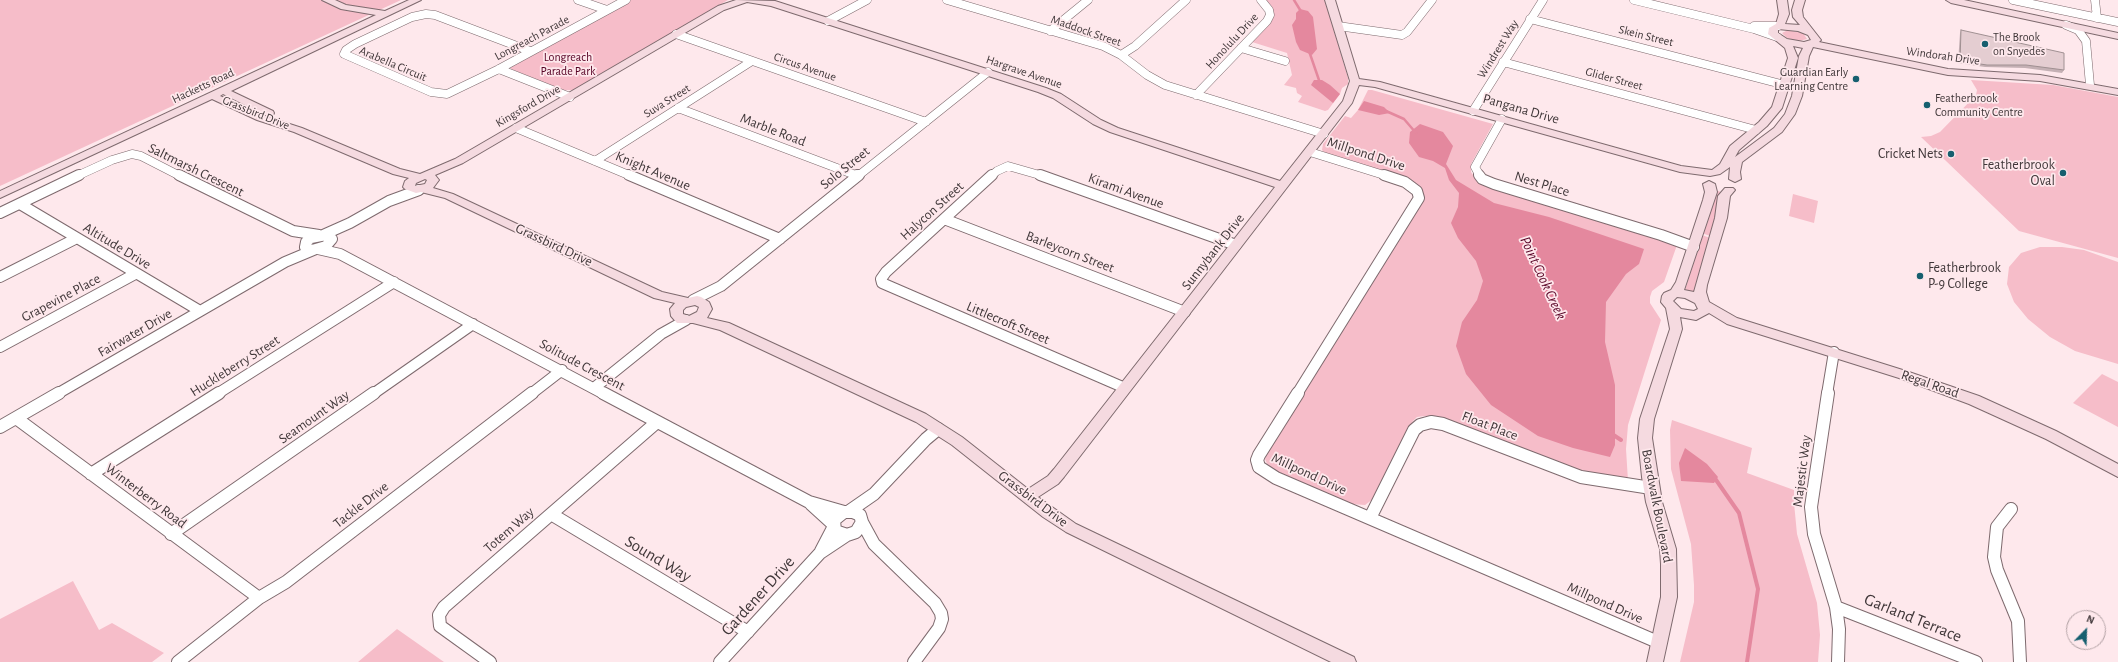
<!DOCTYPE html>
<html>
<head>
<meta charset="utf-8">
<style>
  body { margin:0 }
  #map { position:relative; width:2118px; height:662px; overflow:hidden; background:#fee8ec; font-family:"Alegreya Sans",sans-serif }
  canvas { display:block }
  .north { position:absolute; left:2066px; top:610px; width:40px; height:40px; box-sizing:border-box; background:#fee8ec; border:1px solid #b2a1a4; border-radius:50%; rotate:23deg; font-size:11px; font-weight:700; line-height:16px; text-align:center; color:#403739 }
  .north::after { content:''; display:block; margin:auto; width:14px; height:18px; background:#165f6f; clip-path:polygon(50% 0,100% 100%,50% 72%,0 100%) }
</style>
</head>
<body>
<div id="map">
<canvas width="2118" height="662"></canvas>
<div class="north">N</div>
</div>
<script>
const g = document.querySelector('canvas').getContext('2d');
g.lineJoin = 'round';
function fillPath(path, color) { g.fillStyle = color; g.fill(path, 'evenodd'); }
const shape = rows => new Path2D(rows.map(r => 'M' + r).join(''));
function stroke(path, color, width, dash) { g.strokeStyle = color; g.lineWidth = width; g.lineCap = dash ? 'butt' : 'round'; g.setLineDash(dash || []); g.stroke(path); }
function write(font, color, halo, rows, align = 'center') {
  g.font = font + ' "Alegreya Sans",sans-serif'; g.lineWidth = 3.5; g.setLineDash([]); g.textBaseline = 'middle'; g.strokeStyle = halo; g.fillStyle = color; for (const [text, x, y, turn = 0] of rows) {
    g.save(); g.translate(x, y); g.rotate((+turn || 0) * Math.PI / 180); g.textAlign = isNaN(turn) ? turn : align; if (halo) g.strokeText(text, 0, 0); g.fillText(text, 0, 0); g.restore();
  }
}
const green = shape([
  [0,0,401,0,0,186],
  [631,0,728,0,575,90,562,90,511,69,511,66,515,62],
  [1266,0,1325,0,1348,78,1348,84,1342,88,1340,94,1328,110,1325,111,1298,102,1302,96,1297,93,1296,88,1284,85,1292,75,1287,53,1252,42,1273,19,1273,8],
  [1788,30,1803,33,1807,39,1799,41,1787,38,1782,33],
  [1971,80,2053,85,2118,97,2118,258,2019,231,1921,137,1931,136,1940,132,1976,95,1977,90],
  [1368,90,1372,90,1493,124,1471,164,1471,172,1475,178,1677,245,1664,282,1652,291,1650,297,1650,303,1661,320,1628,425,1626,449,1628,481,1597,477,1431,416,1424,416,1417,417,1413,421,1373,499,1365,505,1351,504,1279,473,1268,466,1265,459,1268,451,1423,200,1423,194,1420,188,1326,154,1322,150,1323,144,1345,116,1351,118,1358,110],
  [1715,190,1721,192,1720,208,1710,236,1702,233],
  [1793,194,1818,201,1814,223,1789,216],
  [1702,235,1710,238,1695,294,1685,290],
  [2040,247,2062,247,2084,250,2118,262,2118,364,2075,351,2050,337,2028,319,2014,302,2007,284,2009,267,2021,253],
  [2102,374,2118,382,2118,427,2073,403],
  [1672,420,1752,448,1747,473,1794,490,1794,503,1797,534,1817,603,1820,635,1818,662,1680,662,1694,602,1694,585,1691,544,1671,469,1670,430],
  [73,581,99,630,112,623,164,653,152,662,0,662,0,619],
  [397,629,444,662,358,662]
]);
const water = shape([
  [1300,9,1308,11,1313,17,1317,49,1312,55,1300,50,1296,42,1292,25,1296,19,1296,13],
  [1314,80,1322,80,1330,85,1340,94,1333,103,1311,85],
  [1364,101,1384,107,1390,113,1379,115,1358,110],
  [1420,124,1443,132,1453,146,1446,164,1456,180,1494,203,1549,217,1644,249,1639,264,1626,274,1606,302,1605,342,1615,385,1615,445,1610,457,1573,448,1538,436,1491,405,1466,374,1456,346,1462,322,1477,300,1483,281,1476,261,1458,238,1451,223,1458,207,1459,193,1449,180,1445,168,1433,161,1419,157,1409,143,1410,132],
  [1685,448,1707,464,1718,477,1714,483,1681,481,1679,463]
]);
const streamFar1 = shape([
  [1294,0,1302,13],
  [1309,51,1320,83],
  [1386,111,1404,119,1416,133]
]);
const stream = shape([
  [1612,434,1621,440],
  [1714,477,1739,513,1758,589,1747,662]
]);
const streetFar2 = shape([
  [578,0,607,10],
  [947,0,1103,46,1121,55,1147,75,1165,85,1324,134],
  [1634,0,1754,29,1777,37],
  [2013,0,2118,22],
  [2095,0,2097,18],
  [1530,19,1785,85],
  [828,21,867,0],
  [2066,25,2078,30,2086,41,2090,85],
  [1338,26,1402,35,1407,32,1432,0],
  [1754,26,1778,26],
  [1050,31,1088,0],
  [676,34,926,122],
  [1241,48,1285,61],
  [530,51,435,15,426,14,412,17,355,44,346,50,344,54,431,92,447,94,499,69,626,0],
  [1121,55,1135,46,1186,0],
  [1503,62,1756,130],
  [499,69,570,97],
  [1196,95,1267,21,1270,15,1269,10,1261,0],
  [678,108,858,176],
  [1473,111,1543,0],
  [516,128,631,176],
  [1310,152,1387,176],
  [595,161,752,61],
  [77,176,112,160,132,154,141,156,180,176],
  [858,176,988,72],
  [991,176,997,171,1008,166,1043,176],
  [1480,176,1475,167,1502,119]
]);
const streetFar1 = shape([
  [179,175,293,231,319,235],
  [629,175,780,239],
  [857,175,858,176],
  [992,175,886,272,881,279,882,283,1125,388],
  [1040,175,1236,245],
  [1479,175,1482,179,1494,184,1661,235,1694,247],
  [20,204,200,311],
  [0,213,79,175],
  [944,219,1185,312],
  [323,235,350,223,389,201,419,190],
  [326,235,332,239,326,246,312,250,305,247,306,242,311,238,326,235],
  [318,249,340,254,604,394],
  [0,277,77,238],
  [693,300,721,286,859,175],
  [0,347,135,274],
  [594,388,661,334,686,320],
  [57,394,285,262,316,249],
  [217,394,394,282],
  [373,394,473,324],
  [531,394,562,370],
  [1297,394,1419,198,1417,191,1405,182,1384,175],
  [1827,394,1834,352]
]);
const street = shape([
  [603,393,809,502,844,512],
  [1298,393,1259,455,1257,460,1259,467,1276,478,1660,643],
  [1828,393,1811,507,1814,534,1836,607,1839,629,1838,662],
  [16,418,259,598],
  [0,427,59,393],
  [91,474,219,393],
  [811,504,833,524],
  [2011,509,1997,527,1994,557,1997,570,2018,621,2020,662],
  [844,512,853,512,860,515,862,522,856,532,847,535,835,531,834,520,844,512],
  [848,512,874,494,926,439,938,429],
  [551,514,748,632],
  [1370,518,1414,430,1420,425,1431,422,1443,424,1581,477,1651,488],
  [862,522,874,544,935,603,941,613,942,619,939,628,914,662],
  [171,534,374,393],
  [821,551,833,528],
  [1836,607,1976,662],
  [178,662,259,598,286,582,532,393],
  [490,662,440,626,439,615,444,607,657,422],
  [720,662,820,553,847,535]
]);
const secondary = shape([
  [322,0,335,0,346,5,385,11,409,0,421,0,231,91,273,111,274,113,273,115,265,115,223,94,220,96,265,116,302,128,400,169,420,174,455,159,718,6,736,0,775,1,1046,88,1061,94,1101,120,1118,128,1280,181,1343,101,1350,81,1325,0,1335,0,1359,79,1380,82,1681,166,1712,170,1720,164,1730,146,1759,122,1772,107,1788,58,1785,48,1768,34,1769,28,1776,24,1779,14,1777,0,1787,0,1789,14,1785,24,1800,25,1793,17,1792,10,1795,0,1805,0,1802,10,1803,17,1821,40,1819,42,1948,69,2040,75,2118,89,2118,95,2040,81,1948,75,1813,47,1809,56,1802,96,1795,114,1782,132,1742,162,1740,172,1741,179,1735,182,1729,179,1730,167,1720,174,1710,176,1680,172,1375,87,1359,85,1352,103,1064,477,1058,484,1038,497,1076,524,1354,657,1356,662,1331,662,1066,532,1043,517,952,445,916,422,720,330,693,323,677,323,671,316,670,309,675,303,654,298,445,198,421,192,416,193,405,189,403,187,405,181,409,178,393,174,294,132,257,120,212,99,0,198,0,191,376,15,341,9,322,0],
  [747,2,771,6,1038,92,1053,98,1093,124,1110,132,1275,187,1054,469,1048,476,1028,489,962,437,926,414,729,323,707,318,712,309,709,302,701,297,697,296,688,298,662,292,453,194,433,188,439,180,435,175,463,163,724,10,747,2],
  [1778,29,1798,31,1808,35,1811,40,1804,42,1787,39,1778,33,1778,29],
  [1793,46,1803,48,1799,56,1792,96,1785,114,1774,128,1735,157,1739,150,1767,126,1782,108,1798,58,1793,46],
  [425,179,427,180,425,184,415,186,416,183,425,179],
  [695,305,699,307,697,312,689,316,683,314,683,310,686,307,695,305],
  [1946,0,1964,0,2118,33,2118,39,1951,3,1946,0],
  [1709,181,1715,184,1717,192,1684,290,1694,292,1715,218,1718,196,1725,188,1733,188,1735,190,1730,196,1727,218,1707,285,1706,292,1709,302,1737,318,1909,372,1979,396,2056,431,2118,464,2118,477,2046,439,1969,404,1899,378,1727,324,1709,313,1696,320,1680,317,1682,329,1654,419,1652,438,1662,502,1676,549,1677,597,1663,662,1647,662,1661,597,1661,564,1660,549,1646,502,1642,477,1638,438,1640,419,1670,329,1666,308,1661,302,1662,296,1664,293,1671,290,1676,282,1703,200,1705,192,1703,184,1709,181],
  [1677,297,1685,298,1695,303,1698,309,1694,311,1681,309,1673,301,1677,297]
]);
const wall = shape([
  [1961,30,2064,70,2062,73,2025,68,1985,67,1958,63,1960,33]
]);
const building = shape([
  [1961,30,2064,53,2064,70,2026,65,1987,65,1960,61,1961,30]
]);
const markers = [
  [1985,44,4,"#165f6f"],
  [1856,79,4,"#165f6f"],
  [1927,105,4,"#165f6f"],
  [1951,154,4,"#165f6f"],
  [2063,173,4,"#165f6f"],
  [1920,276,4,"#165f6f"]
];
const farStreetnames = [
  ["Maddock Street",1086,31,19],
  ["Skein Street",1646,36,14],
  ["Longreach Parade",532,38,-28],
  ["Honolulu Drive",1232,41,-47],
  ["Windrest Way",1498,49,-58],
  ["Windorah Drive",1943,56,8],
  ["Arabella Circuit",393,64,23],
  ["Circus Avenue",805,67,19],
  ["Hargrave Avenue",1024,72,19],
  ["Glider Street",1614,79,15],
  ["Hacketts Road",203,86,-25],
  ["Suva Street",667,101,-32],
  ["Kingsford Drive",528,106,-30],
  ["Grassbird Drive",256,113,22]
];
const farPoinames = [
  ["The Brook",1993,37],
  ["on Snyedes",1993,51],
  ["Guardian Early",1848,72,"right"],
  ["Learning Centre",1848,86,"right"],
  ["Featherbrook",1935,98],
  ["Community Centre",1935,112]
];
const farParknames = [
  ["Longreach",568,57],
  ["Parade Park",568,71]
];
const streetNames = [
  ["Pangana Drive",1521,109,16],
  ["Marble Road",773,130,21],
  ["Millpond Drive",1366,154,18],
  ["Solo Street",845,168,-39],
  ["Saltmarsh Crescent",196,170,26],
  ["Knight Avenue",653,171,23],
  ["Nest Place",1542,184,17],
  ["Kirami Avenue",1126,191,20],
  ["Halycon Street",932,211,-42],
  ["Grassbird Drive",554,245,25],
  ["Altitude Drive",117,246,31],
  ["Barleycorn Street",1070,252,21],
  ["Sunnybank Drive",1213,252,-52],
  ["Grapevine Place",61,298,-28],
  ["Littlecroft Street",1008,323,23],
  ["Fairwater Drive",135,333,-30],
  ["Solitude Crescent",582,365,28],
  ["Huckleberry Street",235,366,-32],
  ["Regal Road",1930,384,19],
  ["Seamount Way",314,417,-35],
  ["Float Place",1490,426,21],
  ["Majestic Way",1802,471,-83],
  ["Millpond Drive",1309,474,25],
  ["Winterberry Road",146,496,37],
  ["Grassbird Drive",1033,499,37],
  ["Tackle Drive",361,505,-38],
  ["Boardwalk Boulevard",1657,506,79],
  ["Totem Way",509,530,-41],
  ["Millpond Drive",1605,603,24]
];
const poiNames = [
  ["Cricket Nets",1943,154],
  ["Featherbrook",2055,165],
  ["Oval",2055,181],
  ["Featherbrook",1928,268,"left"],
  ["P-9 College",1928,284,"left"]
];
const waterNames = [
  ["Point Cook Creek",1543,278,65]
];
const nearStreetnames = [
  ["Sound Way",658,559,31],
  ["Gardener Drive",758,596,-48],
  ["Garland Terrace",1913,618,22]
];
fillPath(green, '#f6bdc9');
fillPath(water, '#e4889e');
stroke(streamFar1, '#e4889e', 2.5);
stroke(stream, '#e4889e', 4);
stroke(streetFar2, '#7e6a6e', 9);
stroke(streetFar1, '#7e6a6e', 12);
stroke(street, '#7e6a6e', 14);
stroke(secondary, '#7e6a6e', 2);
stroke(streetFar2, '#fff', 8);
stroke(streetFar1, '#fff', 10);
stroke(street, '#fff', 12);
fillPath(secondary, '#f5dae0');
fillPath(wall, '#c4b0b4');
fillPath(building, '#e4cdd1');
stroke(building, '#a09092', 1);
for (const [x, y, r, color] of markers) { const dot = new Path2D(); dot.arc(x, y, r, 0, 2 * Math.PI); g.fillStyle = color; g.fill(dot); stroke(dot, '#fee8ec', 1.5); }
write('12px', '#403739', '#fee8ec', farStreetnames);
write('12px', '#403739', '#fee8ec', farPoinames, 'left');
write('12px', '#550123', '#fee8ec', farParknames);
write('14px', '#403739', '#fee8ec', streetNames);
write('14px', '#403739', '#fee8ec', poiNames, 'right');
write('italic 15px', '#590426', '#fee8ec', waterNames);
write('17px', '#403739', '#fee8ec', nearStreetnames);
</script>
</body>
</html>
